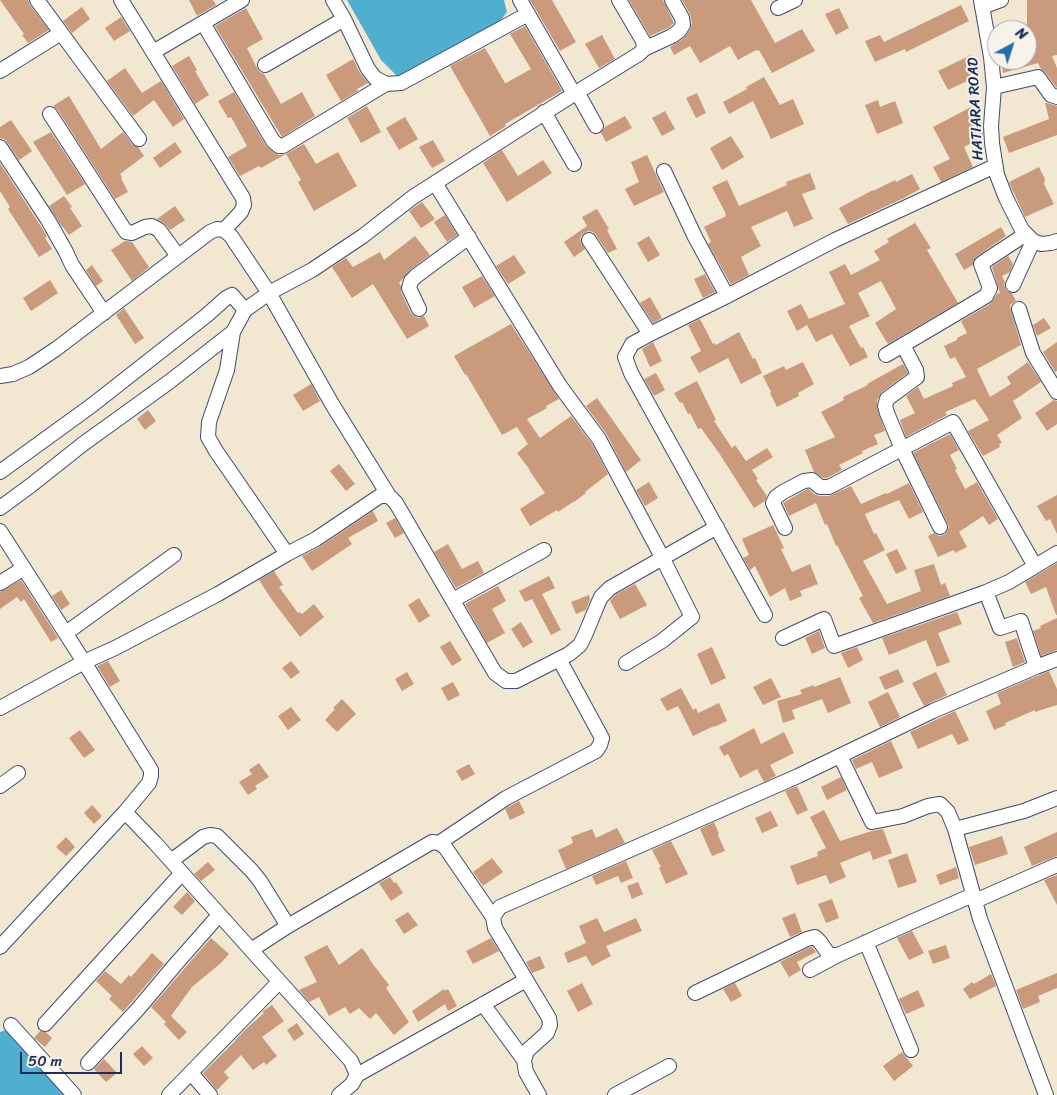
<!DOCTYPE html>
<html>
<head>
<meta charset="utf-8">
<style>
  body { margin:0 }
  #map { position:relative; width:1057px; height:1095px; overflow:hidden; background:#f2e8d2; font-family:Sriracha,sans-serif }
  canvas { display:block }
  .north { position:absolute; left:987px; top:20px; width:50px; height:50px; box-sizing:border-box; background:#f7f3e8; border:1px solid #9fa5b1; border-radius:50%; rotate:40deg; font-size:14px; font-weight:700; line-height:20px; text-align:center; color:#1b2f5e }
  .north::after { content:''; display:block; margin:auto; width:18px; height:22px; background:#1f6fb2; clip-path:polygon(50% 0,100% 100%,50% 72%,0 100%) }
  .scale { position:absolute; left:20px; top:1052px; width:102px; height:22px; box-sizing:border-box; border:2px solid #1b2f5e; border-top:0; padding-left:6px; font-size:15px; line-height:18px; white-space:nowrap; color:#1b2f5e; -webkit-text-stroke:4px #f7f3e8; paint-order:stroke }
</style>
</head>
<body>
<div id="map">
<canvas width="1057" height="1095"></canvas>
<div class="north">N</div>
<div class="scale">50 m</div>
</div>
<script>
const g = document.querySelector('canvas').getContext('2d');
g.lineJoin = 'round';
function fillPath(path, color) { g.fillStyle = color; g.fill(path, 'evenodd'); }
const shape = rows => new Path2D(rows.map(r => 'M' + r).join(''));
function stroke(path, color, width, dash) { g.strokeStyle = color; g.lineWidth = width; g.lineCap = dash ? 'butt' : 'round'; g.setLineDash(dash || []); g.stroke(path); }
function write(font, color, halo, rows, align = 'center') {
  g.font = font + ' Sriracha,sans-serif'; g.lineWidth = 4; g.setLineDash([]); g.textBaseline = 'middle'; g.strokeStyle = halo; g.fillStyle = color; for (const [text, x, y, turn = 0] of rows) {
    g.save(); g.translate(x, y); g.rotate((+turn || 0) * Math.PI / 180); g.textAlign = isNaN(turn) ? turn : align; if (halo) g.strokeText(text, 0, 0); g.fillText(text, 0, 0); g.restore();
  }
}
const water = shape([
  [347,0,504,0,507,12,492,32,399,78,381,60],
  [11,1028,77,1095,0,1095,0,1032]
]);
const building = shape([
  [0,0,28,0,30,5,49,30,28,43,22,35,24,34],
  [189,0,213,0,216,5,197,16],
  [530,0,552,0,576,42,560,51],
  [629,0,663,0,674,23,668,28,650,36],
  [682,0,751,0,775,43,802,29,815,51,772,73,759,50,757,51,756,50,738,60,730,46,700,63,690,46,674,55,670,47,684,38,690,30,692,24,690,14],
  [1027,0,1057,0,1057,55,1052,56,1057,68,1057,88,1045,72,1041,69,1038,63,1003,73,1001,60,1027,60],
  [961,5,969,21,906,52,905,49,875,62,865,41,880,35,884,42],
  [82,7,90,19,72,33,63,21],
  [246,8,263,39,247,48,258,70,260,72,264,74,281,104,302,92,315,116,282,137,215,26],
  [839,8,849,28,836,35,825,14],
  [121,17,130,31,114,41,105,28],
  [525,26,562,91,505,124,506,126,490,136,450,66,485,48,505,83,506,83,531,69,510,34],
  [602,35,615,59,599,68,585,44],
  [971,55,980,75,948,90,938,71],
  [189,56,197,70,195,71,209,95,195,104,172,66],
  [353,59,360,73,368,83,357,89,358,91,341,101,326,75],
  [125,68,142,93,161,81,184,119,173,127,154,100,133,116,107,81],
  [764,77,780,105,793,99,804,124,771,139,753,101,729,114,723,102,747,89,746,87],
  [234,92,266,146,274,153,279,155,286,154,261,168,259,166,240,176,228,157,247,146,231,117,228,118,218,101],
  [697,93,706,113,696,118,686,98],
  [69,96,101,149,123,132,132,144,138,147,144,156,120,174,122,177,121,178,128,192,115,199,57,109,53,106],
  [878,100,880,107,895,101,903,123,877,134,865,105],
  [1045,103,1047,103,1057,106,1057,135,1009,153,1003,137,1049,119],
  [367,106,381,132,361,143,347,118],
  [971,107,982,127,983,137,964,147,973,167,941,182,933,167,950,159,933,127],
  [665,111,675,129,662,136,652,118],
  [625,116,632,128,606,142,601,133,605,127],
  [405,117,418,139,399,150,386,128],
  [11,120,32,151,19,160,7,142,4,139,0,138,0,127],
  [51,132,85,184,67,195,33,142],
  [731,136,744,157,722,170,710,148],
  [433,140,445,161,432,168,419,147],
  [175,142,182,152,160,168,153,158],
  [304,144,316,164,338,152,357,186,314,211,298,182,301,180,286,154],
  [502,150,518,176,543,160,552,173,507,202,483,163],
  [647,155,664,192,634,206,625,189,639,182,631,162],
  [0,163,47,236,45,238,52,249,39,257,8,209,10,207,0,191],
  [1039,167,1045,179,1044,184,1054,204,1025,217,1009,182],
  [810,173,816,189,802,194,813,219,794,227,787,211,751,227,761,246,741,257,749,275,731,284,708,244,711,242,704,227,726,216,725,212,712,187,727,180,739,206,787,185,786,182],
  [912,174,920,189,904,198,848,224,839,208,873,190,873,191,895,180,896,182],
  [64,196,72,207,70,208,82,226,69,235,63,227,62,227,49,206],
  [422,202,435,219,421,228,409,211],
  [175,206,185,220,170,230,164,223,157,219],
  [597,209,609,229,607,230,617,249,608,253,596,235,593,232,588,231,584,233,581,236,580,240,585,249,574,257,564,242,587,226,582,217],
  [445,215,457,235,447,242,434,222],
  [915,223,931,248,927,250,958,303,888,344,875,323,896,309,881,281,858,293,870,316,849,326,861,348,863,347,868,357,850,366,832,334,816,342,807,325,797,331,787,311,801,304,809,319,845,304,829,272,845,264,851,275,880,260,874,251,889,242,887,239],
  [1001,227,1006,236,976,257,973,261,973,265,964,270,955,254],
  [415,236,430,255,410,270,399,283,401,286,401,292,411,313,414,316,418,318,424,316,429,326,407,339,373,284,352,298,332,267,346,258,353,267,380,252,384,260],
  [649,236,660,255,648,262,637,243],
  [125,241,132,242,149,267,132,281,111,250],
  [514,255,526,273,508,284,496,266],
  [1008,256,1013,264,1010,272,1002,276,1005,282,1004,285,1006,290,1012,293,1016,301,1010,305,1011,311,1021,345,977,369,990,397,1011,384,1007,377,1028,362,1041,382,1013,401,1022,418,997,435,1002,443,999,444,1000,447,983,456,968,431,989,420,975,399,945,412,947,415,906,437,900,420,915,413,906,396,918,387,924,399,953,386,952,383,966,377,955,357,950,359,944,346,957,340,957,338,967,333,961,321,990,304,997,294,1000,293,992,267],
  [92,265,103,281,96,286,86,270],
  [705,274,715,292,703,298,694,279],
  [482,276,495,296,474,308,462,287],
  [50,280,58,293,31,311,23,298],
  [650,297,662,318,653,323,640,303],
  [124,308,144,338,135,344,116,315],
  [1044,318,1051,328,1037,336,1033,325],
  [700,319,713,344,715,343,716,345,739,332,753,359,755,358,762,373,741,384,728,358,699,373,690,357,701,351,688,325],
  [511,324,559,399,546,406,547,408,527,419,540,438,571,416,592,444,608,474,585,492,586,493,574,502,573,502,558,512,557,510,530,526,520,509,545,493,529,470,530,470,517,453,528,444,517,427,502,435,466,374,465,375,454,356],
  [653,342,662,361,650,367,642,349],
  [1057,342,1057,371,1055,372,1043,352],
  [803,362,814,384,798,393,799,396,777,407,770,393,771,392,763,376,784,366,786,370],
  [903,364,908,373,882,392,877,400,877,408,885,431,874,435,878,444,862,451,863,453,839,465,842,470,827,478,823,478,814,472,805,450,835,437,821,412,844,400,843,397,868,385,867,384],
  [656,373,665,390,654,396,644,379],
  [697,381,716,420,714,421,732,448,735,445,746,461,767,448,773,457,752,470,758,479,756,480,767,496,765,501,754,508,719,453,701,428,698,429,690,413,688,414,682,402,680,403,674,393],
  [311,384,320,401,303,411,293,395],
  [597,398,641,460,626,472,607,435,586,406],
  [1054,400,1057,401,1057,424,1047,431,1035,413],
  [148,410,156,421,145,430,137,419],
  [950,434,959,450,950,455,957,469,955,470,965,489,977,482,998,519,989,525,983,516,959,532,967,547,955,553,954,550,938,557,928,536,934,533,939,536,944,535,947,531,949,527,948,524,913,453],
  [339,464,355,484,346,491,330,471],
  [649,482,658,498,645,506,636,490],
  [909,483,923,512,909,519,899,500,865,514,874,534,876,533,885,550,863,561,887,604,921,591,914,570,934,564,941,585,945,583,950,596,873,623,859,598,863,596,837,545,836,546,827,524,825,525,816,503,789,516,783,503,807,489,809,489,814,494,819,496,829,496,851,486,861,504,886,493,887,494],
  [1057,495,1057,534,1050,519,1046,521,1037,506],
  [373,511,378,521,348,538,352,544,312,571,302,556,321,546],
  [395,518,404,533,395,538,386,523],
  [773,525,784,548,781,549,792,572,810,564,818,584,800,591,802,596,790,601,785,588,770,597,755,566,750,570,743,558,749,555,742,539],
  [448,544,462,569,478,561,484,573,456,588,434,552],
  [897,549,907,569,896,574,886,554],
  [1057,563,1057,615,1056,615,1046,587,1031,594,1025,582],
  [274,571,283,585,279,587,298,613,300,612,302,614,314,604,324,617,300,637,272,600,259,580],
  [549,576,555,588,542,594,561,630,551,635,532,599,525,602,519,591],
  [21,580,58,638,51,642,24,599,21,602,17,597,0,609,0,592],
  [635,584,647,605,620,619,610,601,615,595],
  [498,586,506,601,492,609,505,633,487,643,465,604],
  [61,590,70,604,61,610,52,596],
  [589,595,590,599,586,610,576,614,571,602],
  [419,598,430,616,419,623,408,605],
  [957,612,962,624,938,633,950,662,937,667,926,640,889,655,882,638],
  [1057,618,1057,650,1041,656,1033,631,1041,628,1040,626],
  [521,622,533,642,523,648,511,629],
  [819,631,825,648,812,654,805,638],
  [1017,638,1025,662,1013,667,1005,642],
  [450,641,462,660,452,666,440,647],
  [712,647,726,678,711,685,697,654],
  [857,647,863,660,848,668,841,653],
  [108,661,120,681,110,687,97,666],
  [291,661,300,672,291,679,282,668],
  [898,669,904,682,885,690,879,677],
  [1049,671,1057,689,1057,705,1035,712,1035,710,1005,723,1006,725,994,730,986,711,1001,704,997,693],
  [407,672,414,684,402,691,395,679],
  [936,672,947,695,924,706,912,683],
  [840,677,851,703,828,713,822,699,792,710,795,719,783,723,777,701,802,694,800,690,814,685,814,687],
  [771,678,781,697,763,705,753,687],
  [453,682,460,695,448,701,441,688],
  [681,688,693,710,696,708,698,713,719,703,727,721,714,727,714,726,693,736,678,706,667,711,660,699],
  [888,692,900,717,880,727,868,702],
  [342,699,356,714,337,732,325,720,335,709,333,708],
  [291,707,301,720,288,730,278,716],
  [955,711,969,740,958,745,952,734,918,749,910,732],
  [754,728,761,744,784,732,794,753,770,765,776,776,764,782,757,769,740,778,728,754,724,756,719,747],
  [80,730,95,750,84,758,69,738],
  [891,741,903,768,879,778,872,762,856,769,852,760],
  [259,763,269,777,255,786,257,789,248,795,239,782,252,774,249,770],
  [469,764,475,774,462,781,456,771],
  [841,777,847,790,827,800,821,787],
  [797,786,808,810,797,815,785,791],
  [519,801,525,813,510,820,505,809],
  [92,805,102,816,94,824,84,813],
  [824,810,840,841,872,831,883,829,892,853,873,860,870,851,840,863,846,877,830,884,826,875,797,885,790,866,818,856,817,852,826,848,810,817],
  [771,811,778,826,762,833,755,818],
  [714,822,719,834,718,835,725,851,712,856,700,829],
  [617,828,625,843,566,869,558,850,573,843,571,837,592,829,596,838],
  [1057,832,1057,856,1032,866,1024,847],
  [1002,836,1008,854,975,865,969,847],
  [66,837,75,847,66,856,56,847],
  [671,841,688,874,666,884,659,868,661,867,652,850],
  [907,853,917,882,898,888,888,860],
  [492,858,503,872,483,886,473,872],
  [626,861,633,878,621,883,618,876,596,885,592,876],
  [208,862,215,870,201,881,194,874],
  [956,867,959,878,940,885,936,875],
  [1057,875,1057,905,1044,880],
  [390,877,394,883,396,882,403,893,391,901,379,883],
  [638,882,643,894,632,899,627,886],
  [187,892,195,901,182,915,173,907],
  [832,899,839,918,826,923,818,904],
  [408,912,418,925,404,934,395,920],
  [795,913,802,932,790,937,782,918],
  [597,918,604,932,636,918,642,931,606,946,611,956,592,966,586,956,568,963,564,953,586,943,579,926],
  [912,931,924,953,909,960,897,938],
  [211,938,229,954,221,963,192,987,168,1020,171,1016,187,1032,179,1040,164,1024,166,1022,151,1007],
  [491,938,499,951,473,964,466,951],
  [327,945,339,965,362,948,370,959,369,959,389,985,386,988,409,1022,394,1035,376,1013,370,1019,359,1008,350,1014,345,1007,329,1016,319,997,309,1002,299,990,317,982,304,957],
  [946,945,950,958,933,964,928,951],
  [810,947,812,947,816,952,797,962,801,970,789,977,780,962],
  [152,953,164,964,123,1012,109,999,112,996,96,981,105,971,121,984,129,975,131,977],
  [540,956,545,968,532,973,526,962],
  [1057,973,1057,988,1038,996,1040,1002,1023,1009,1016,990],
  [991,974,996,986,970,999,963,989,972,982,974,984],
  [582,983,593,1004,578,1012,567,991],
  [735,983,742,996,731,1002,723,989],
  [444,989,445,991,448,989,457,1006,448,1011,445,1004,418,1022,412,1011],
  [918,990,925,1006,906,1014,899,999],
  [272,1005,284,1021,262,1037,277,1056,266,1065,264,1062,253,1070,241,1055,224,1072,229,1078,217,1090,203,1073,236,1040,235,1040,247,1028,264,1013,262,1012],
  [297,1023,304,1034,294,1041,287,1030],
  [40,1031,46,1032,52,1038,45,1047,34,1038],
  [142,1046,153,1058,144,1066,133,1054],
  [902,1052,913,1066,894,1081,883,1066],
  [104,1059,117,1073,106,1082,94,1069]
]);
const minor = shape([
  [37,0,139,139],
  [121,0,243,198,244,205,241,212,224,230],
  [333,0,344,19,368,69,375,78,386,84,401,83,528,14],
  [981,0,991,57,994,87,991,126,992,143,997,175,1006,198,1022,230,1033,241,1041,244,1051,243,1057,241],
  [982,7,1001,0],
  [778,8,795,0],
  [203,23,273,141,279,146,283,146,386,84],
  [644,49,672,36,679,31,683,25,682,18,672,0],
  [153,52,242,0],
  [265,65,344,19],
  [0,71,61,33],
  [994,87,1038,77,1051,95,1057,97],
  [577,92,596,126],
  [574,94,639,54,644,49,643,41,619,0],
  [544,112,574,164],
  [50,114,126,232,132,233,145,227,152,226,159,230,178,256],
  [0,147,48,220,66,252,72,265,104,313],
  [664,171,695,237,727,296],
  [435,183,560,386,599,439,662,557,692,617,662,641,626,663],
  [589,240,650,334],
  [1013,285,1033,241],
  [419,309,409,288,411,281,416,276,469,237],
  [1019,309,1033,353,1057,392],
  [233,332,227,370,209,422,208,437,216,451,287,554],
  [903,345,916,370,917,377,887,399,885,406,887,413,902,449,940,527],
  [886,355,986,296,990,288,981,264,985,261,1026,234],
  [0,376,13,374,29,367,56,349,210,232,217,229,224,230,231,236,269,293,332,404,389,496],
  [0,472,91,406,207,315,226,298,232,295,245,310],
  [0,508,30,486,83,444,169,382,233,332,245,310,269,293,312,270,363,236,413,197,574,94,520,0],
  [785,528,773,503,776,497,783,492,804,481,812,480,820,487,829,487,953,422,1035,566],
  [0,531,84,662,151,770,151,776,149,783,125,812],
  [0,583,24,568],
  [986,592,1000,628,1021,621,1036,667],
  [453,600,544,550],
  [765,615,631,373,625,357,632,344,650,334,727,296,835,240,995,166],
  [66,633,174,555],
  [783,638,824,619,834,646,986,592,1009,582,1057,553],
  [0,708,84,662,115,648,218,594,287,554,316,539,380,496,389,496,396,503,495,673,506,681,516,681,569,654,580,645,585,635,597,606,601,597,610,588,717,527],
  [840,756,872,822,903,816,928,806,940,804,948,812,955,829,980,919,1046,1095],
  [0,786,18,773],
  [955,829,1024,811,1057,798],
  [439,843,506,798,596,751,600,745,602,738,559,659],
  [171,861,203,837,210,835,217,836,252,871,260,881,288,926],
  [975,901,1057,865],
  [866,942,911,1050],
  [0,947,125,812,155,843,351,1061,357,1075,352,1084,339,1095],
  [251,950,288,926,432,842,439,843,445,847,493,917],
  [810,970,838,955],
  [695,993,807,939,815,937,820,942,827,952,830,955,838,955,909,923,973,895],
  [483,1004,524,1060],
  [45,1024,182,873],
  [11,1025,74,1095],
  [88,1063,138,1009,175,965,219,915],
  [191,1073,210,1095],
  [357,1075,526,980],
  [169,1095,279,982],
  [539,1095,526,1072,524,1060,527,1051,547,1033,550,1025,549,1018,495,928,493,917,500,907,798,776,933,711,1036,667,1057,659],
  [615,1095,669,1066]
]);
const streetNames = [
  ["HATIARA ROAD",976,109,-93]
];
fillPath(water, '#50afcf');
fillPath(building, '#c99a7c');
stroke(minor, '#3b4b6f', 16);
stroke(minor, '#fff', 14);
write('15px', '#1b2f5e', '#f7f3e8', streetNames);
</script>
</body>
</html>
